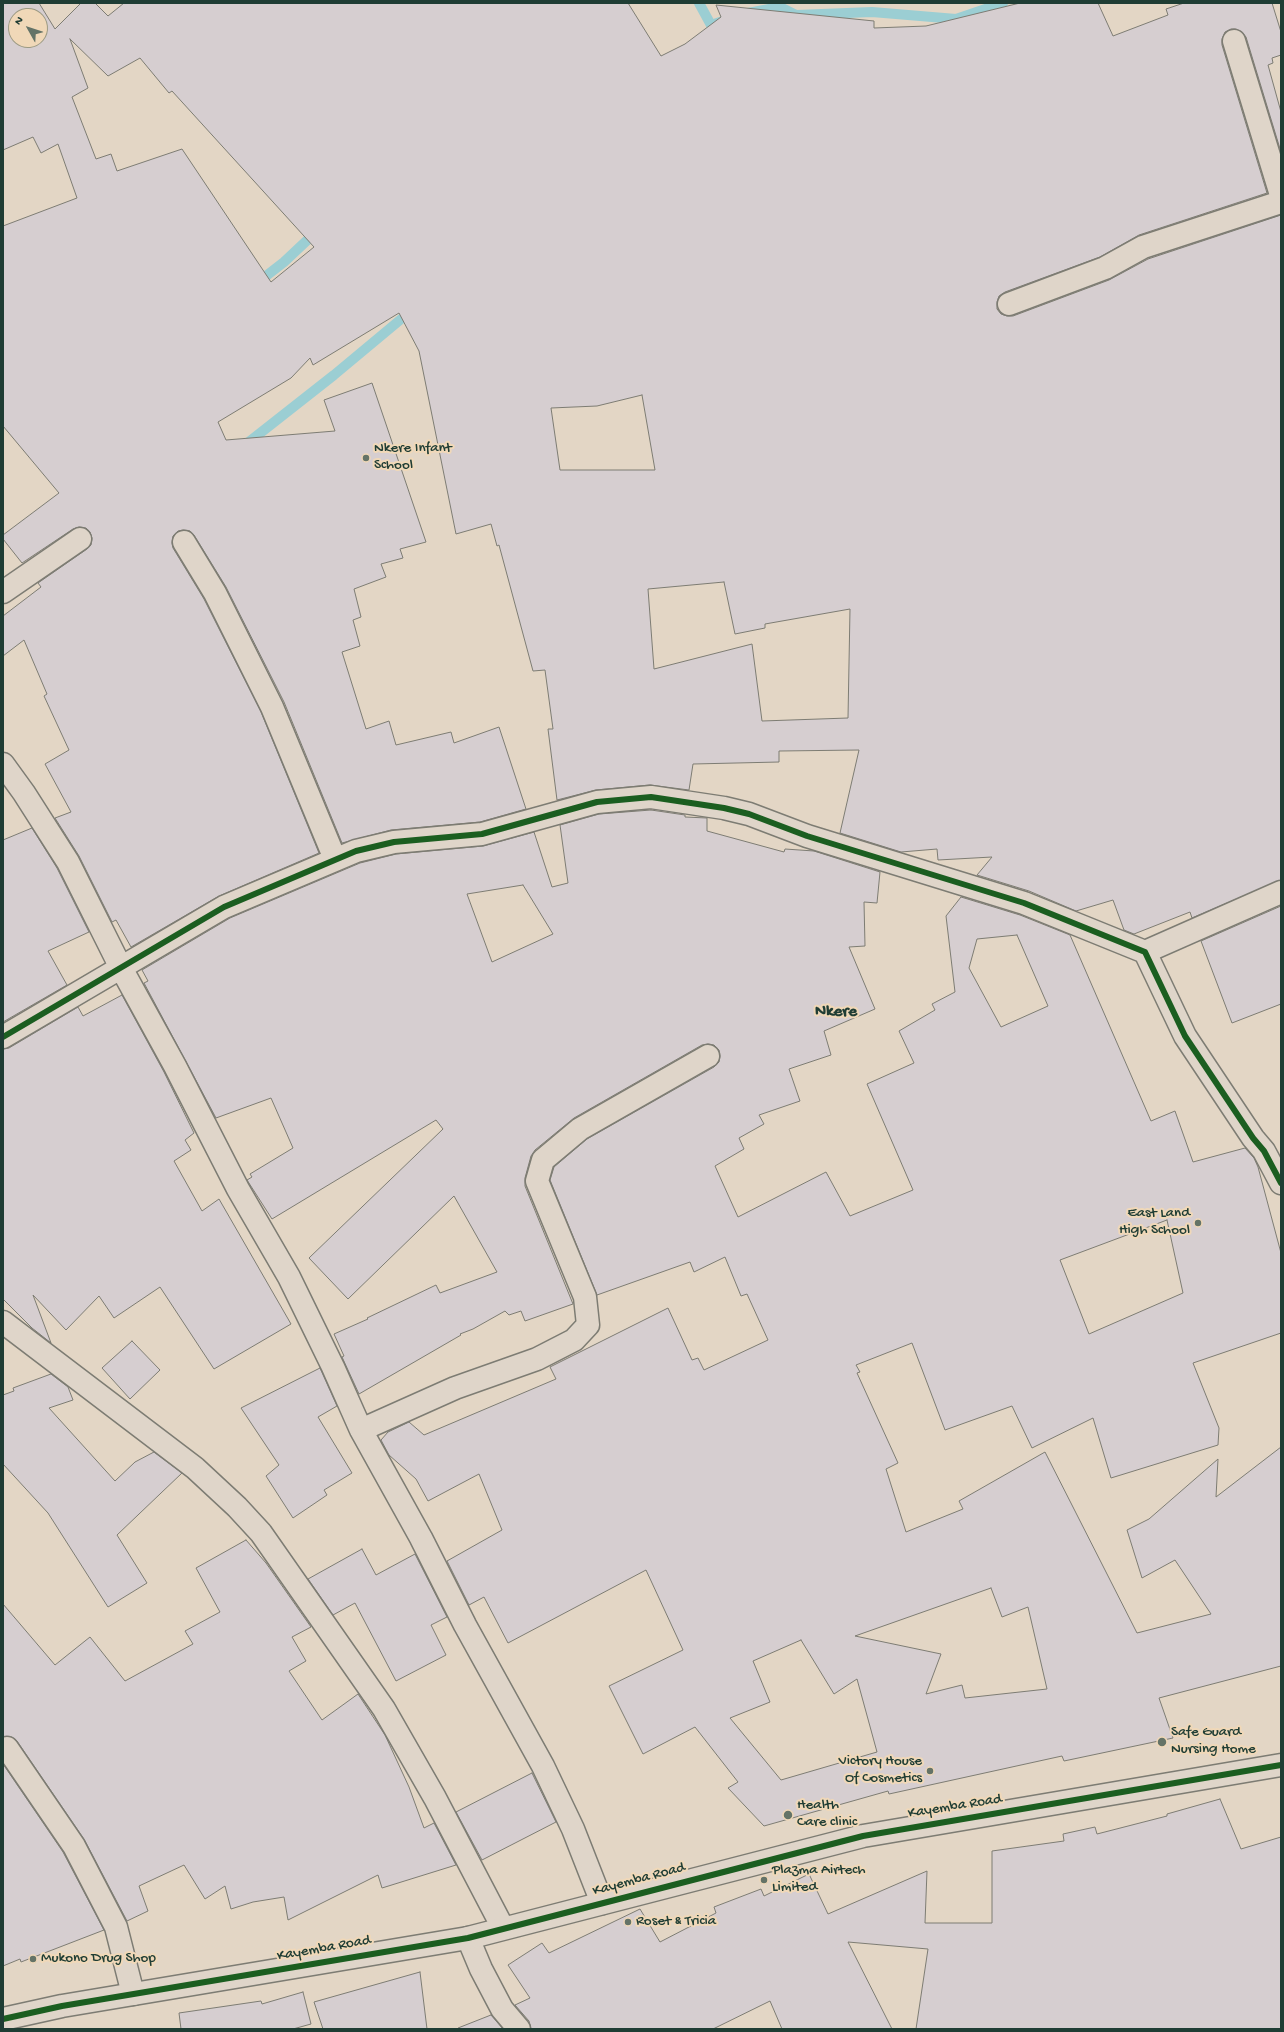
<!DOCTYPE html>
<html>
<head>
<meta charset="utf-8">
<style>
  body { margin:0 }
  #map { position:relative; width:1284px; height:2032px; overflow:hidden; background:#e3d6c5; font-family:"Gochi Hand",sans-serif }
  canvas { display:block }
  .frame { position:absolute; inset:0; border:4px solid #1f3d34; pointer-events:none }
  .north { position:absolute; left:8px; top:8px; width:40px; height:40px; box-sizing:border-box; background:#f0d8b8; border:1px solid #9c9a83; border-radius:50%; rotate:309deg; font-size:11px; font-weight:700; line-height:16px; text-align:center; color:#1f3d34 }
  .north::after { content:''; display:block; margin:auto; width:14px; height:18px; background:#647367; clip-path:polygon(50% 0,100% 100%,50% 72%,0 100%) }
</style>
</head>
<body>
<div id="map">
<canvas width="1284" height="2032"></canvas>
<div class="frame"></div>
<div class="north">N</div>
</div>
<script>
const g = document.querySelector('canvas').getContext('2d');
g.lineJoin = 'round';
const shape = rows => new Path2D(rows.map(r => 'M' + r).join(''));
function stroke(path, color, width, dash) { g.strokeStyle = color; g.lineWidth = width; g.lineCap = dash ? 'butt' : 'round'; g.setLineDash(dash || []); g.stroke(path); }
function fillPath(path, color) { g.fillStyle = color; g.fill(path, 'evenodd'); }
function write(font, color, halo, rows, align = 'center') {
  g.font = font + ' "Gochi Hand",sans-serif'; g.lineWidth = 4; g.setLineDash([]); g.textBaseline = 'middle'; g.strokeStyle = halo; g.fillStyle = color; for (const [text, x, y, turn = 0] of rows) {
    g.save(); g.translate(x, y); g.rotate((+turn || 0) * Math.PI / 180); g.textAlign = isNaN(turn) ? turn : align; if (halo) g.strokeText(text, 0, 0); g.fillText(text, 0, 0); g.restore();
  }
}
const stream = shape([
  [699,3,711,25,723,21],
  [748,13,780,7,796,15,872,12,956,19,1003,3],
  [257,283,284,262,317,231],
  [245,445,334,375,412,310]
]);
const building = shape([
  [3,3,39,3,55,29,81,3,95,3,108,16,124,3,628,3,661,56,685,44,721,17,716,5,874,21,874,28,926,26,1020,3,1098,3,1113,36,1168,15,1166,9,1184,3,1272,3,1281,32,1281,55,1272,58,1273,63,1268,65,1281,112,1281,152,1246,37,1242,32,1236,29,1231,29,1225,32,1222,39,1222,45,1267,193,1139,235,1100,257,1005,292,999,296,997,302,997,309,1001,314,1007,316,1013,316,1109,280,1148,259,1281,215,1281,880,1192,918,1190,912,1134,934,1124,930,1113,900,1076,911,1029,891,977,875,992,857,938,860,937,849,901,852,840,833,859,750,779,751,779,762,693,764,689,790,650,785,596,790,557,800,548,729,553,729,545,670,533,671,499,545,497,546,491,524,456,534,419,351,399,313,313,365,310,358,291,378,218,422,226,440,335,431,324,400,372,383,426,542,400,549,403,558,381,564,386,577,354,589,361,617,353,620,360,646,342,652,366,729,389,721,396,745,451,732,454,743,499,727,526,809,480,822,391,830,342,843,284,702,226,587,194,535,190,531,183,530,178,531,173,536,172,543,173,548,204,599,261,712,319,853,219,896,131,947,116,920,112,922,79,856,55,818,71,812,45,764,69,750,44,696,47,694,24,640,3,656,3,616,41,587,38,583,87,549,91,545,92,538,90,532,86,528,79,527,73,529,22,563,3,539,3,535,59,493,3,426,3,226,77,198,58,144,41,153,33,137,3,150,3,3],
  [16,16,40,16,40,40,16,40,16,16],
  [70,39,108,76,140,58,169,93,172,91,314,247,271,282,182,149,117,171,111,154,96,159,72,97,88,88,70,39],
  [642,395,655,470,560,470,551,408,597,406,642,395],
  [724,582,735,634,765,628,765,624,850,609,848,718,762,721,752,644,654,669,648,589,724,582],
  [651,810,685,815,685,817,707,818,707,831,784,852,785,849,814,851,880,872,877,903,864,902,865,946,849,947,875,1009,824,1031,831,1055,789,1069,800,1101,759,1115,764,1124,739,1138,744,1149,715,1166,738,1217,826,1172,850,1216,913,1190,867,1084,914,1063,899,1031,935,1010,932,1004,955,992,946,916,961,897,1020,915,1070,935,1151,1121,1175,1111,1193,1162,1245,1148,1254,1158,1258,1167,1281,1253,1281,1333,1193,1363,1219,1428,1218,1445,1111,1478,1093,1418,1032,1448,1012,1406,945,1430,912,1343,856,1365,860,1372,857,1373,898,1463,886,1469,906,1532,963,1509,959,1501,1045,1452,1137,1633,1211,1614,1175,1560,1142,1578,1127,1530,1149,1519,1218,1459,1216,1497,1281,1447,1281,1666,1159,1698,1173,1738,1064,1761,1062,1756,889,1794,888,1791,764,1826,728,1788,738,1782,695,1727,643,1754,609,1686,683,1650,646,1570,508,1643,484,1597,469,1605,447,1561,502,1530,479,1474,428,1501,416,1479,389,1455,381,1440,388,1432,409,1422,424,1435,556,1379,550,1367,668,1308,692,1360,698,1358,704,1370,768,1340,747,1294,741,1296,725,1257,694,1272,690,1262,597,1295,550,1180,554,1167,587,1139,714,1067,719,1062,720,1056,719,1050,714,1045,708,1044,702,1045,574,1118,535,1150,531,1156,525,1178,525,1186,573,1304,525,1321,521,1311,509,1315,505,1311,473,1329,460,1334,461,1335,359,1394,342,1357,344,1356,334,1334,368,1319,367,1318,436,1285,440,1293,497,1272,454,1196,348,1299,309,1258,443,1129,436,1120,272,1219,247,1180,252,1177,250,1174,293,1148,271,1098,216,1118,144,983,148,981,142,970,230,918,360,863,396,854,483,846,534,832,552,887,568,883,560,825,599,814,651,810],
  [523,885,553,934,492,962,467,894,523,885],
  [1017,935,1048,1006,1001,1027,969,968,977,939,1017,935],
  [1167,1220,1183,1293,1089,1334,1060,1260,1167,1220],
  [991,1588,1002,1617,1028,1607,1047,1689,965,1698,962,1685,926,1694,941,1654,855,1636,991,1588],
  [801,1640,834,1694,857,1679,877,1752,781,1780,730,1718,770,1702,753,1661,801,1640],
  [32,828,57,868,89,932,48,951,67,985,3,1022,3,840,32,828],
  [1281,906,1281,1004,1232,1023,1201,941,1281,906],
  [122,995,164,1072,194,1133,185,1140,191,1150,174,1161,202,1211,219,1199,291,1324,214,1369,160,1287,114,1318,99,1296,66,1330,33,1295,51,1343,32,1328,3,1299,3,1049,9,1048,78,1007,83,1016,122,995],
  [132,1341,160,1370,130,1399,102,1368,132,1341],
  [320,1368,337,1406,318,1417,352,1473,324,1490,327,1495,293,1518,266,1476,279,1465,241,1408,320,1368],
  [51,1374,68,1387,73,1400,49,1408,115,1481,135,1462,154,1452,182,1473,117,1535,147,1583,108,1607,48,1513,3,1464,3,1395,14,1391,13,1388,51,1374],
  [246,1540,266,1563,311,1627,292,1637,306,1661,289,1671,322,1720,358,1694,385,1735,409,1787,424,1828,434,1823,456,1865,382,1888,378,1875,288,1920,284,1897,253,1902,231,1909,225,1886,205,1899,184,1865,139,1886,148,1911,127,1921,84,1839,17,1741,12,1737,3,1737,3,1604,55,1665,90,1637,125,1681,193,1644,185,1631,220,1612,196,1568,246,1540],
  [362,1549,376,1575,415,1554,447,1617,431,1625,446,1655,396,1681,355,1603,333,1615,308,1579,362,1549],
  [3,1764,63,1852,104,1930,21,1962,20,1959,3,1966,3,1764],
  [532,1773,556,1822,482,1860,456,1812,532,1773],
  [1220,1799,1241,1849,1281,1837,1281,2029,916,2029,928,1949,848,1942,892,2029,782,2029,770,2001,713,2029,531,2029,529,2021,515,2005,530,1998,508,1965,542,1943,549,1953,640,1909,660,1942,716,1913,714,1907,761,1889,764,1896,809,1874,828,1914,927,1871,925,1923,992,1923,992,1851,1064,1841,1063,1834,1095,1827,1097,1834,1167,1816,1167,1814,1220,1799],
  [420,1972,427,2029,323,2029,314,2002,420,1972],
  [303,1992,311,2024,293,2029,181,2029,179,2013,261,2001,262,2004,303,1992],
  [491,2015,503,2029,458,2029,458,2028,491,2015]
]);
const street = shape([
  [1234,41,1281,195],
  [1009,304,1105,268,1143,247,1281,202],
  [184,542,215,593,272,707,335,859],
  [3,592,80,539],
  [3,764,24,793,68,862,120,966,175,1066,238,1189,289,1277,333,1367,361,1430,421,1538,465,1625,543,1766,573,1829,602,1903],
  [1145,952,1281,892],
  [3,1037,224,907,356,851,394,842,482,834,597,802,651,797,724,808,749,814,807,836,1024,903,1145,952,1185,1036,1253,1138,1264,1151,1281,1183],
  [3,1322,195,1468,237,1507,261,1533,384,1709,435,1798,503,1928],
  [361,1430,455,1388,537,1359,574,1340,588,1325,585,1297,537,1181,543,1160,580,1129,708,1056],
  [7,1748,74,1846,116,1927,133,1994],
  [468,1938,481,1969,502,2009,519,2029]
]);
const secondary = shape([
  [3,2019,62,2006,468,1938,863,1836,1281,1765]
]);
const cycleway = shape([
  [3,1037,224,907,356,851,394,842,482,834,597,802,651,797,724,808,749,814,807,836,1024,903,1145,952,1185,1036,1253,1138,1264,1151,1281,1183],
  [3,2019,62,2006,468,1938,863,1836,1281,1765]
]);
const markers = [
  [366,458,4,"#647367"],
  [1198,1223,4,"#647367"],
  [1162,1742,5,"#647367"],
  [930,1771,4,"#647367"],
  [788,1815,5,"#647367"],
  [764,1880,4,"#647367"],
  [628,1922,4,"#647367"],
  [33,1959,4,"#647367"]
];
const poiNames = [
  ["Nkere Infant",374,449],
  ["School",374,466],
  ["East Land",1190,1214,"right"],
  ["High School",1190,1231,"right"],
  ["Safe Guard",1171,1733],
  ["Nursing Home",1171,1750],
  ["Victory House",922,1762,"right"],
  ["Of Cosmetics",922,1779,"right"],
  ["Health",797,1806],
  ["Care clinic",797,1823],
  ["Plazma Airtech",772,1871],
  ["Limited",772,1888],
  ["Roset & Tricia",636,1922],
  ["Mukono Drug Shop",41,1959]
];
const streetNames = [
  ["Kayemba Road",955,1807,-9],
  ["Kayemba Road",639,1880,-15],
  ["Kayemba Road",324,1949,-10]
];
const quarterNames = [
  ["Nkere",836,1012]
];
stroke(stream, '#9bced3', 10);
fillPath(building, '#d6ced0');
stroke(building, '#7d7c73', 1);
stroke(street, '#7d7c73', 25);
stroke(secondary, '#7d7c73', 25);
stroke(street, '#dfd5c9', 22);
stroke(secondary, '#dfd5c9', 22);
stroke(cycleway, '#1b5e20', 6);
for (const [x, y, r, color] of markers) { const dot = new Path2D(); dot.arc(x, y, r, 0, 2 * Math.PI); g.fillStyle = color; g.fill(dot); stroke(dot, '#f0d8b8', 1.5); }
write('15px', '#1f3d34', '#f0d8b8', poiNames, 'left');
write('15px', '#1f3d34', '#f0d8b8', streetNames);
write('bold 17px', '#1f3d34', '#f0d8b8', quarterNames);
</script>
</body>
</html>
